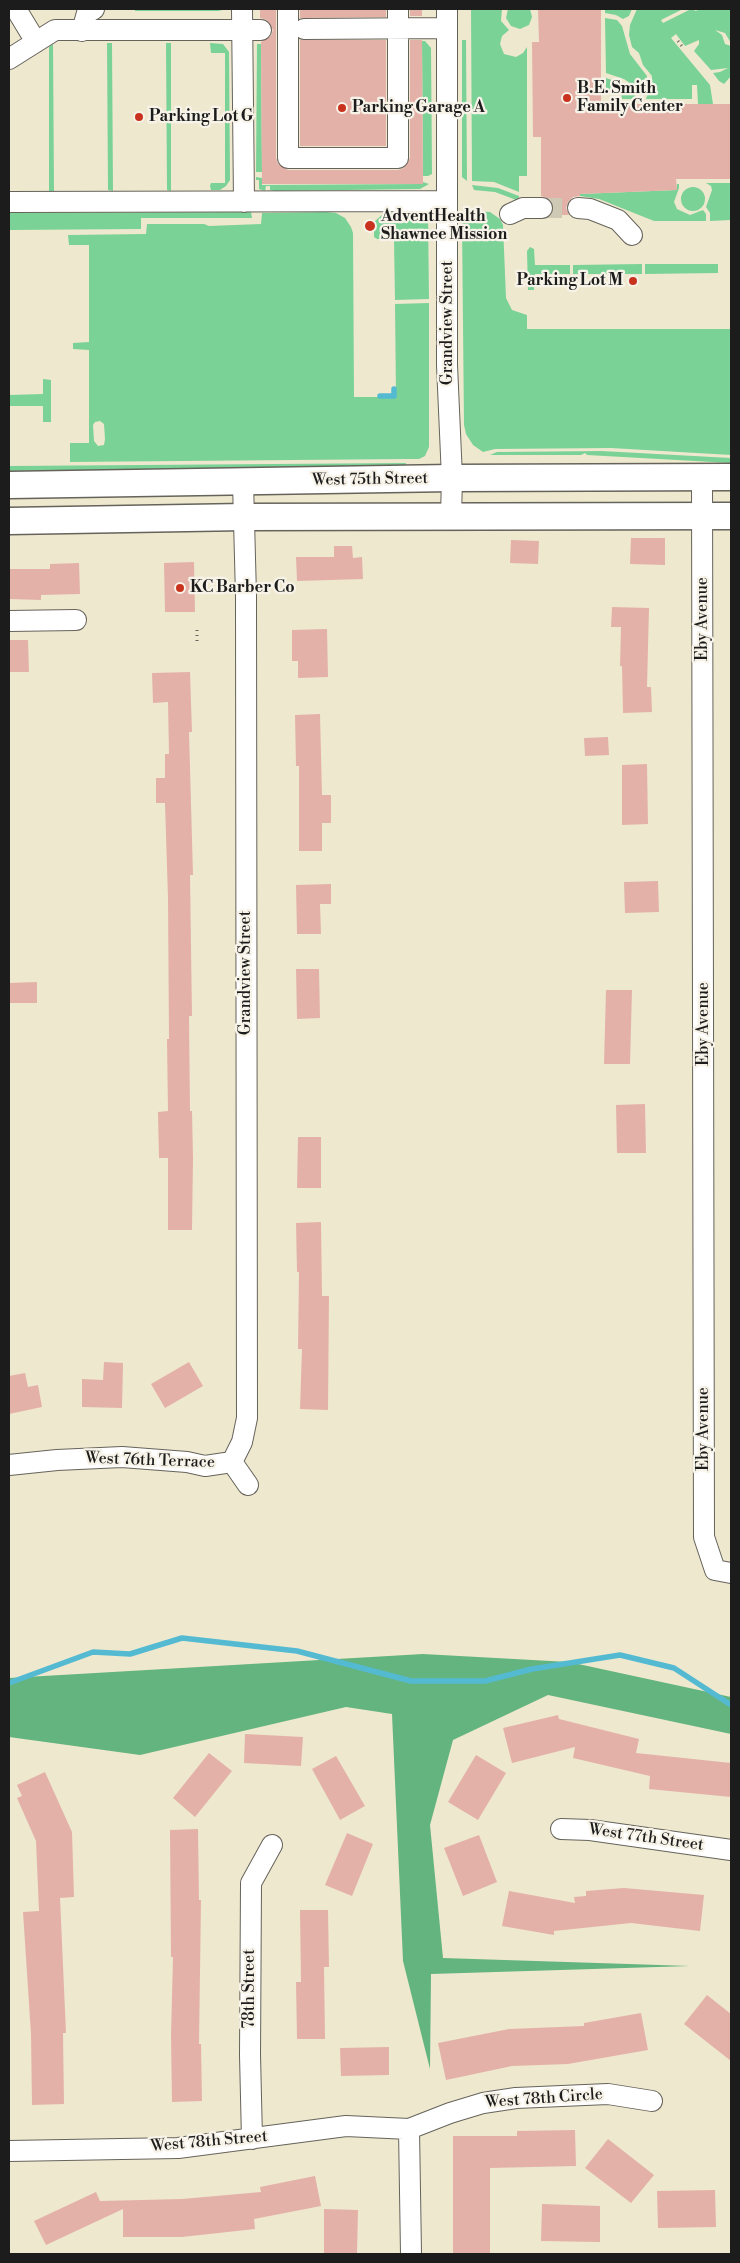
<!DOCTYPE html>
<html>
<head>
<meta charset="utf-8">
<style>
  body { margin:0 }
  #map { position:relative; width:740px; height:2263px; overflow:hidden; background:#eee8cf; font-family:"Libre Bodoni",serif }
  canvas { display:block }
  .frame { position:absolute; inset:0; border:10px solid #1c1c1c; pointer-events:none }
</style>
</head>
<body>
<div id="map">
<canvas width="740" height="2263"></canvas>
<div class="frame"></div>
</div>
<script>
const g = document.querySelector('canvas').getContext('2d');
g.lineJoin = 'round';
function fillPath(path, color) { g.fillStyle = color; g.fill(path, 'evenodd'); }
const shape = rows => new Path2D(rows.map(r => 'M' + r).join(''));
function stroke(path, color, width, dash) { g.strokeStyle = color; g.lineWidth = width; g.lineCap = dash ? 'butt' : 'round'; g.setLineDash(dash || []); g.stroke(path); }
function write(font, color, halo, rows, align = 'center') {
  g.font = font + ' "Libre Bodoni",serif'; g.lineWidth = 4.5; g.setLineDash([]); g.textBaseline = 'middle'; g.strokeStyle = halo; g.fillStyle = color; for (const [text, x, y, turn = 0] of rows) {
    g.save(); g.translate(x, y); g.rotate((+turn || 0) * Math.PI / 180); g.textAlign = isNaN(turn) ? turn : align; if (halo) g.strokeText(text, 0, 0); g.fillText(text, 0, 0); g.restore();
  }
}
const green = shape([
  [135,9,228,9,218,11,135,11],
  [471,9,502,9,501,21,509,30,502,36,500,44,504,54,516,57,523,53,527,47,527,176,519,176,519,192,494,182,472,181],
  [508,9,530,9,532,17,529,25,520,29,511,26,506,18],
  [605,9,632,9,629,16,623,19,616,15,605,13],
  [637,9,683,9,661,20,663,23,691,9,696,11,700,9,731,9,731,43,725,33,715,30,722,35,725,44,731,46,731,76,724,84,719,81,713,73,720,72,728,68,711,70,694,51,699,44,699,40,685,46,676,34,671,38,710,85,713,104,698,104,697,85,692,85,692,99,646,99,651,84,652,76,643,65,639,53,632,47,629,35,630,25],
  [605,18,617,20,622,26,630,54,647,76,647,82,644,87,637,88,624,79,606,73],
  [462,40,466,40,467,181,462,177],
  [410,41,425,41,431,48,432,174,428,176,423,176,422,43,410,43],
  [107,43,112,43,113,191,108,190],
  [166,43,171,43,171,191,167,190],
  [210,43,223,44,229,52,230,180,226,186,220,190,211,190,210,186,211,183,225,183,225,53,211,53],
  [53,44,54,191,49,191,49,47],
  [257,44,261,44,262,172,256,172],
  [606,78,624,84,638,99,622,99,621,92,606,92],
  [256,177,262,178,262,185,422,184,423,182,429,184,420,189,274,191,270,190,270,186,266,186,265,191,259,189,259,180,256,180],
  [706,183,731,183,731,220,710,221,710,213,706,207,712,190,711,186],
  [677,184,679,184,679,188,674,202,677,209,690,215,703,210,706,214,706,221,654,221,599,199,580,196,580,194,676,190],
  [472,185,498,188,519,196,519,201,495,192,474,190],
  '681 199a12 12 0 1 1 24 0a12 12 0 1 1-24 0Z',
  [474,211,490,212,500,219,503,225,506,298,512,310,527,315,527,329,731,329,731,455,611,448,495,449,483,452,473,445,466,434,464,425,462,224,466,216],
  [251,212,252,218,141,218,141,229,9,230,9,213],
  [326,212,336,213,345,218,351,227,353,233,354,397,396,397,395,304,429,303,429,447,425,456,419,459,406,459,70,462,70,443,89,443,89,350,73,349,73,343,89,342,89,245,69,245,68,235,146,234,147,224,204,224,209,226,261,224,262,213],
  [100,421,104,424,105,439,104,445,98,446,94,441,93,425,95,422],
  [420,212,428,215,429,299,395,300,394,239,377,239,374,237,374,222,384,213],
  [530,247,534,249,535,265,570,265,570,274,535,274,534,290,528,290,527,251],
  [642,264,642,274,573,274,573,265],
  [645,264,718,264,718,273,645,274],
  [43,379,51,380,51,422,43,422,43,406,9,406,9,395,43,394],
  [601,451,731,458,731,463,587,455,585,453,581,455,490,455,497,452],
  [406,463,406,468,9,471,9,466]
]);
const forest = shape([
  [423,1654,569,1662,731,1697,731,1734,548,1695,453,1740,430,1825,443,1958,690,1966,431,1974,430,2069,403,1961,392,1714,346,1707,140,1755,9,1737,9,1678]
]);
const stream = shape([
  [380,396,394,396,394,389],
  [9,1683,93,1652,130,1654,182,1638,297,1651,411,1681,485,1681,532,1669,620,1655,674,1668,731,1705]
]);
const building = shape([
  [260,9,276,9,276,158,278,164,288,170,398,170,404,168,410,158,410,40,422,40,423,184,262,184,261,42,271,36,273,30,267,20,260,18],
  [300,9,386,9,386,17,300,18],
  [410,9,422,9,422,16,410,16],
  [538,9,601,9,601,104,731,104,731,179,676,179,677,190,580,194,580,196,573,197,568,202,566,208,569,215,551,215,554,208,552,203,547,198,541,196,541,137,533,137,532,42,539,42],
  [300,40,386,40,386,146,300,146],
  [631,538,665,538,665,565,630,564],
  [511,540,539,541,538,564,510,563],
  [334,546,352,546,353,558,362,557,363,579,297,581,296,557,334,557],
  [194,562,195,612,165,612,164,563],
  [79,563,80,594,41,595,41,600,9,599,9,569,50,569,50,564],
  [612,607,649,608,647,687,651,687,652,712,623,713,622,666,620,666,621,627,611,627],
  [327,629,328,677,298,678,298,661,292,661,292,630],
  [9,640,28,640,29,672,9,672],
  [190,672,192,732,189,732,193,875,190,875,192,1016,189,1016,190,1111,192,1111,193,1158,192,1230,168,1230,168,1158,159,1158,158,1112,168,1111,167,1039,169,1039,168,898,165,803,156,803,156,778,165,778,165,754,169,754,168,702,153,703,152,673],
  [320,714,322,795,331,795,331,823,322,823,322,851,299,851,299,766,296,766,295,715],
  [608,737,609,755,585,756,584,738],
  [647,764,648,824,622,825,622,765],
  [658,881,659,912,625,913,624,882],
  [331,884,331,904,320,904,321,934,297,934,296,885],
  [296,969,319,969,320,1018,297,1019],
  [37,982,37,1003,9,1003,9,983],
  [606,990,632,990,630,1064,604,1064],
  [645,1104,646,1153,617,1153,616,1105],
  [298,1137,321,1137,321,1188,297,1188],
  [321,1222,322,1296,329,1296,328,1410,300,1409,302,1349,298,1349,299,1272,297,1272,296,1223],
  [104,1362,123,1363,122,1408,82,1407,82,1379,103,1380],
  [189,1362,203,1386,165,1408,151,1384],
  [25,1373,28,1387,38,1385,42,1407,9,1414,9,1376],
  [558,1715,559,1719,639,1739,636,1753,731,1763,731,1797,649,1789,650,1776,573,1758,575,1747,512,1763,503,1728],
  [245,1734,303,1737,301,1766,244,1763],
  [209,1753,232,1771,195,1817,173,1798],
  [476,1755,506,1773,478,1820,448,1802],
  [336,1756,365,1806,340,1820,312,1769],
  [45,1772,72,1832,74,1897,60,1898,66,2033,63,2033,64,2104,32,2105,31,2034,23,1912,39,1911,36,1841,17,1798,22,1796,17,1785],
  [198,1829,199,1900,201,1900,199,2044,201,2044,202,2101,172,2102,171,2036,173,1957,171,1957,170,1830],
  [347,1833,373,1844,352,1896,325,1885],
  [479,1835,497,1882,463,1896,444,1848],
  [624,1888,704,1895,700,1931,631,1923,554,1931,554,1935,502,1926,509,1891,575,1903,574,1897,586,1896,586,1891],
  [300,1910,328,1910,329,1967,324,1967,325,2039,297,2039,296,1982,301,1982],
  [707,1995,731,2014,731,2061,684,2024],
  [641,2013,648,2050,568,2064,512,2066,446,2080,438,2043,509,2029,584,2026,584,2023],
  [389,2047,389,2075,341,2076,340,2048],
  [575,2130,576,2166,490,2168,490,2254,453,2254,453,2136,517,2136,517,2131],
  [608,2139,654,2175,631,2203,585,2168],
  [315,2176,321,2206,254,2219,255,2229,182,2237,123,2237,123,2209,46,2245,34,2221,96,2192,100,2201,182,2199,261,2192,260,2187],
  [715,2190,716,2227,658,2228,657,2191],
  [542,2204,600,2206,600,2242,541,2241],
  [324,2209,358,2210,357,2254,324,2254]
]);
const minorTunnel = shape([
  [542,208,578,208]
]);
const path = shape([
  [678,41,684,49],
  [197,630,197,644]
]);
const minor = shape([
  [16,9,36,42],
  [242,9,244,202],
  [288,9,288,158,398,158,398,9],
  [447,9,447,365,452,478,451,516],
  [304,29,447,28],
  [82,31,87,13,94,9],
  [9,59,55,30,261,30],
  [9,202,447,201],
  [578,208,590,209,618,220,632,235],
  [510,214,523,208,542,208],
  [702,478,704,1537,715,1570,731,1573],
  [9,621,76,620],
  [232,1462,242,1442,247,1418,246,596,243,482],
  [232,1462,248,1485],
  [9,1465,57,1460,122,1457,187,1462,205,1466,232,1462],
  [561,1829,590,1830,731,1850],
  [409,2129,411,2254],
  [252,2139,250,2055,251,1883,272,1845],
  [9,2151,178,2148,346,2126,409,2129,450,2113,483,2103,516,2098,608,2094,652,2101]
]);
const major = shape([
  [9,485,452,478,731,477],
  [9,521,245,517,731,516]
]);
const markers = [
  [567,98,5,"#c8321e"],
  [342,108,5,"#c8321e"],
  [139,117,5,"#c8321e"],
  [370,226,6,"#c8321e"],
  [633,281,5,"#c8321e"],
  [180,588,5,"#c8321e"]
];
const poiNames = [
  ["B.E. Smith",577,89],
  ["Family Center",577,107],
  ["Parking Garage A",352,108],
  ["Parking Lot G",149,117],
  ["AdventHealth",381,217],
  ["Shawnee Mission",381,235],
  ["Parking Lot M",623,281,"right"],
  ["KC Barber Co",190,588]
];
const streetNames = [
  ["Grandview Street",448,323,-90],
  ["West 75th Street",370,480,-1],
  ["Eby Avenue",703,619,-90],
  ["Grandview Street",246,973,-90],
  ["Eby Avenue",704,1024,-90],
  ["Eby Avenue",704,1429,-90],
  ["West 76th Terrace",150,1461,2],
  ["West 77th Street",646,1838,8],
  ["78th Street",250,1989,-90],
  ["West 78th Circle",544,2099,-4],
  ["West 78th Street",209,2142,-5]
];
fillPath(green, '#7bd296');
fillPath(forest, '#64b47f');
stroke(stream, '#54bad2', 5.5);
fillPath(building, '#e4b1a9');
stroke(minorTunnel, '#cec9b4', 20, [20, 10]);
stroke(minor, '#66635b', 22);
stroke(major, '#66635b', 29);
stroke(path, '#66635b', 3, [1, 4]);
stroke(minor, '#fff', 20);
stroke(major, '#fff', 26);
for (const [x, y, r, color] of markers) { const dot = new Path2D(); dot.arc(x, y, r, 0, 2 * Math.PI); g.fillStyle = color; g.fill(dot); stroke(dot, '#f7f3e8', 2); }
write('bold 16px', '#1c1c1c', '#f7f3e8', poiNames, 'left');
write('16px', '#1c1c1c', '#f7f3e8', streetNames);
</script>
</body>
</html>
